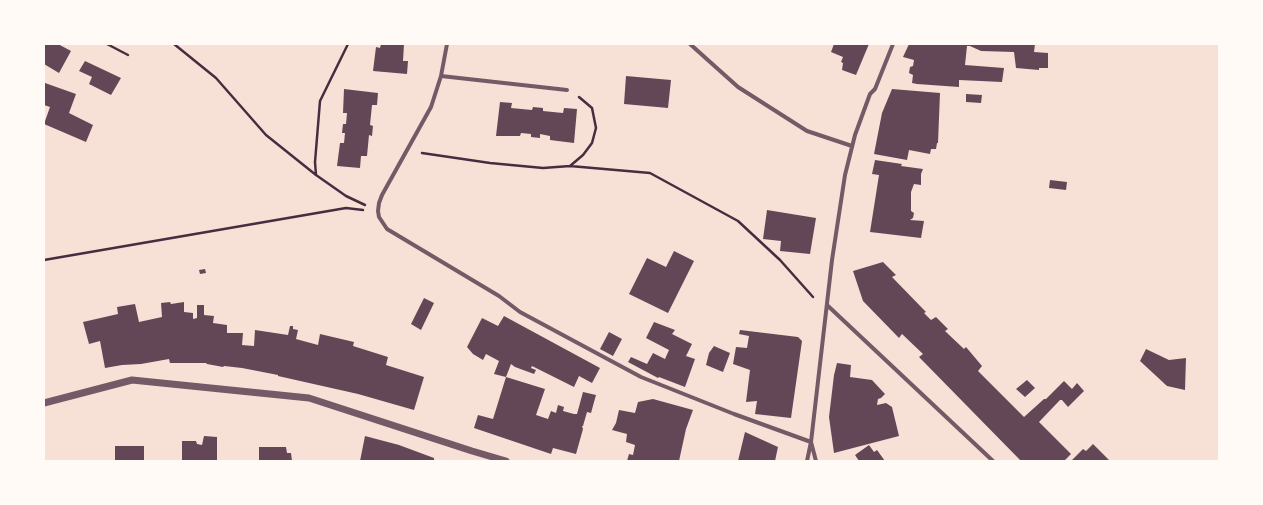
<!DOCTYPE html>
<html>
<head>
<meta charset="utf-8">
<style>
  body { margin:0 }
  #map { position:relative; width:1263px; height:505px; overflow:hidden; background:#f7e1d7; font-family:"Exo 2",sans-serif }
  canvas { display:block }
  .frame { position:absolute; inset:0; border:45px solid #fffaf5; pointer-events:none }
</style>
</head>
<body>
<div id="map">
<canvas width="1263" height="505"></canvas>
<div class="frame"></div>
</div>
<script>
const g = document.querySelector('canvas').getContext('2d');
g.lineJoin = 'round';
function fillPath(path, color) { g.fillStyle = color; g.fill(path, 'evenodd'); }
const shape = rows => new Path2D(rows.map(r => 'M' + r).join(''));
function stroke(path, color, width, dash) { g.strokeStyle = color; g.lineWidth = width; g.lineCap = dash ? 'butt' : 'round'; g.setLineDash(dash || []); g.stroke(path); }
const building = shape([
  [44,44,58,44,71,51,59,73,44,64],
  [381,44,404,44,403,61,408,61,407,74,373,71,376,47,380,48],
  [834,44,869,44,856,75,842,70,843,63,841,62,843,57,831,52],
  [909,44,1035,44,1034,52,1048,53,1048,68,1039,68,1039,70,1016,68,1014,52,981,51,970,46,967,46,965,65,1004,68,1002,82,959,80,959,87,917,84,912,83,913,75,909,73,910,67,913,66,914,60,903,57],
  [85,61,121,78,111,95,89,84,92,77,79,71],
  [626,76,671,80,668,108,624,104],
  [45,83,76,94,69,113,93,125,86,142,44,124,50,107,44,105],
  [344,89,378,93,377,105,372,105,370,125,373,126,372,136,369,135,367,156,361,156,360,168,337,166,340,143,344,143,345,133,342,133,343,124,346,124,347,113,343,113],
  [892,89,940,93,938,143,937,143,936,149,931,149,930,154,909,150,907,160,874,154,882,113],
  [966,94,982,95,981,103,966,102],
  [500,102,512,103,511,108,532,110,533,107,543,108,543,111,563,113,564,108,577,109,574,143,550,140,550,136,540,134,540,138,531,137,531,134,521,133,520,136,496,136],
  [875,160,902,164,901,166,923,169,921,174,921,185,914,184,911,192,911,211,914,213,913,218,910,220,924,221,921,238,870,232,879,175,872,174],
  [1050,180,1067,182,1066,190,1049,188],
  [767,210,816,218,810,254,780,251,781,241,763,239],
  [674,251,694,261,668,313,629,294,647,258,666,267],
  [883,262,896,275,892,277,926,312,924,313,931,320,936,317,948,329,945,331,964,349,966,347,982,366,978,371,1024,417,1044,399,1046,399,1064,381,1072,389,1077,383,1084,391,1068,407,1062,400,1060,400,1039,422,1071,454,1064,461,1021,461,919,357,923,354,902,334,899,338,863,301,853,271],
  [205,269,206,273,200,274,199,270],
  [424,298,434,303,421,330,411,324],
  [170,302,171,304,184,302,184,312,193,313,193,319,197,318,197,305,204,305,204,315,214,316,213,323,227,325,227,333,243,333,242,345,254,346,255,330,288,335,290,326,293,326,293,329,298,330,296,339,318,345,320,334,354,342,353,346,388,357,386,365,424,377,414,410,358,394,278,376,278,375,242,368,224,366,223,367,207,364,206,363,170,363,169,359,141,364,122,365,105,368,100,341,89,344,83,322,118,314,117,307,135,304,139,322,162,317,161,303],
  [504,316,600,368,592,383,579,376,574,387,532,366,531,368,536,370,534,374,515,367,511,364,506,377,494,374,499,361,486,354,483,360,473,354,467,347,482,318,498,326],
  [654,322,675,330,672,334,692,344,686,356,695,359,685,387,659,377,658,378,628,362,631,357,647,364,653,353,665,359,669,350,646,338],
  [740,330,798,337,802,341,791,418,755,414,757,401,746,402,750,370,733,364,736,347,747,348,749,336,739,334],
  [609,332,622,339,613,356,600,349],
  [714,346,730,353,723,372,706,365,709,353],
  [1146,349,1169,360,1186,358,1185,390,1167,386,1140,361],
  [837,363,851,365,850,377,872,380,885,394,881,398,878,399,877,405,886,403,892,407,899,436,834,453,829,417,834,375],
  [506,377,545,389,536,415,548,419,551,411,556,413,558,405,564,407,563,411,574,414,577,414,583,392,596,395,591,413,587,412,583,426,582,426,583,429,576,454,553,448,551,454,474,428,478,415,493,419],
  [1027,380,1035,388,1025,397,1016,389],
  [653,399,693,410,686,429,679,461,627,461,629,454,633,455,635,445,626,442,627,434,612,430,616,423,619,410,635,413,638,402],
  [745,432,778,447,775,461,738,461],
  [204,436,217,437,217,461,182,461,182,441,196,441,197,444,202,445],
  [365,436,399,445,434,458,434,461,360,461],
  [1093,444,1110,461,1071,461,1083,449,1086,451],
  [869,445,874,452,877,450,885,461,859,461,855,455],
  [115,446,144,446,144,461,115,461],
  [259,447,286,447,287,453,291,453,292,461,259,461]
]);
const path = shape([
  [107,44,128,55],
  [174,44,216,78,266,135,316,175,346,196,365,205],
  [422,153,490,163,543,168,570,166,583,155,592,143,596,128,592,108,579,97],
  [570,166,650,173,738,221,780,260,813,297],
  [316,175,315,162,320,101,348,44],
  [44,260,346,208,363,210]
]);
const minor = shape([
  [447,44,441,76,431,107,382,195,379,203,378,211,379,217,387,229,499,296,520,312,641,377,734,414,811,442],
  [690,44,738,87,807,131,852,146],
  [441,76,567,90],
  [827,305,993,461],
  [811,442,816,461],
  [807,461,811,442,832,260,845,175,855,135,870,94,875,89,893,44]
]);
const tertiary = shape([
  [44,403,132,380,309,398,472,451,506,461]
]);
fillPath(building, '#644757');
stroke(path, '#4a2c40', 2.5);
stroke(minor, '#755966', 4);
stroke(tertiary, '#755966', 7);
</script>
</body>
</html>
